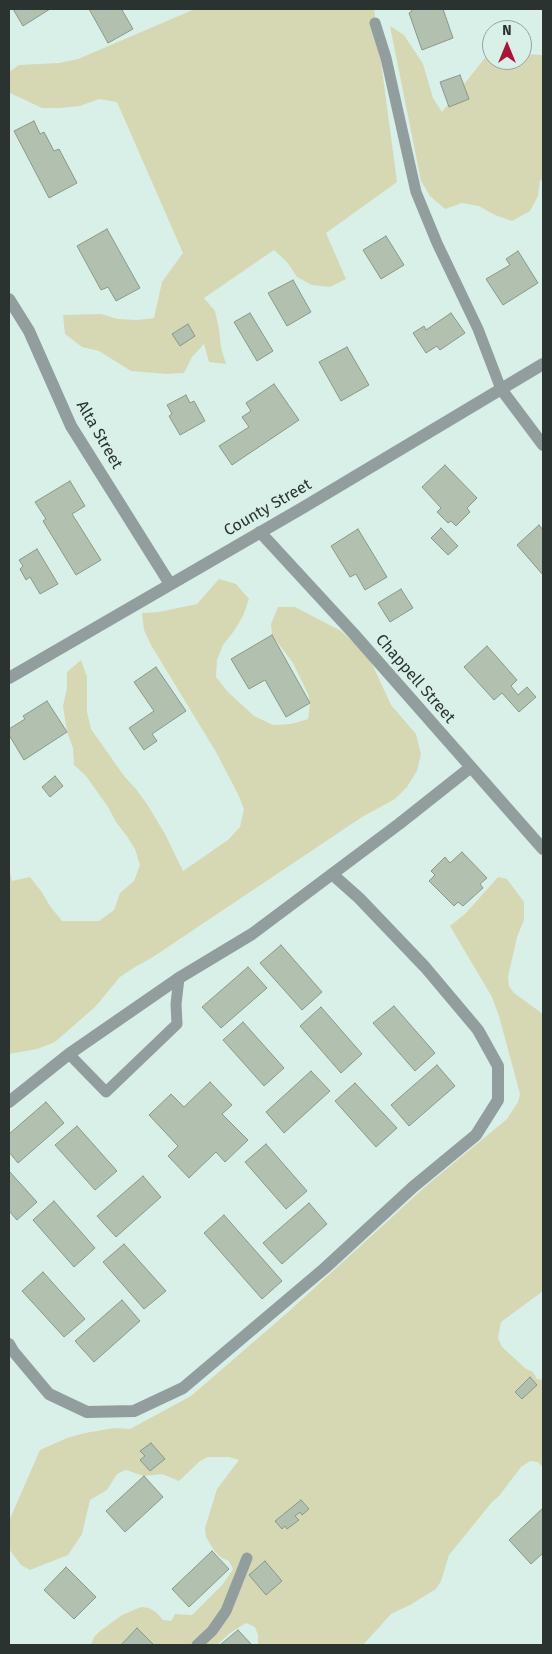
<!DOCTYPE html>
<html>
<head>
<meta charset="utf-8">
<style>
  body { margin:0 }
  #map { position:relative; width:552px; height:1654px; overflow:hidden; background:#d8f0e8; font-family:"Fira Sans",sans-serif }
  canvas { display:block }
  .frame { position:absolute; inset:0; border:10px solid #2a3330; pointer-events:none }
  .north { position:absolute; left:482px; top:20px; width:50px; height:50px; box-sizing:border-box; background:#d8f0e8; border:1px solid #92a49e; border-radius:50%; rotate:0deg; font-size:14px; font-weight:700; line-height:20px; text-align:center; color:#2a3330 }
  .north::after { content:''; display:block; margin:auto; width:18px; height:22px; background:#aa1436; clip-path:polygon(50% 0,100% 100%,50% 72%,0 100%) }
</style>
</head>
<body>
<div id="map">
<canvas width="552" height="1654"></canvas>
<div class="frame"></div>
<div class="north">N</div>
</div>
<script>
const g = document.querySelector('canvas').getContext('2d');
g.lineJoin = 'round';
function fillPath(path, color) { g.fillStyle = color; g.fill(path, 'evenodd'); }
const shape = rows => new Path2D(rows.map(r => 'M' + r).join(''));
function stroke(path, color, width, dash) { g.strokeStyle = color; g.lineWidth = width; g.lineCap = dash ? 'butt' : 'round'; g.setLineDash(dash || []); g.stroke(path); }
function write(font, color, halo, rows, align = 'center') {
  g.font = font + ' "Fira Sans",sans-serif'; g.lineWidth = 5; g.setLineDash([]); g.textBaseline = 'middle'; g.strokeStyle = halo; g.fillStyle = color; for (const [text, x, y, turn = 0] of rows) {
    g.save(); g.translate(x, y); g.rotate((+turn || 0) * Math.PI / 180); g.textAlign = isNaN(turn) ? turn : align; if (halo) g.strokeText(text, 0, 0); g.fillText(text, 0, 0); g.restore();
  }
}
const green = shape([
  [195,9,374,9,397,182,326,233,346,279,330,287,312,285,297,277,287,262,274,250,204,298,215,311,219,329,221,348,226,364,209,362,204,344,192,357,184,373,167,374,131,371,99,351,82,347,65,334,63,315,101,314,118,319,137,320,154,318,162,282,183,253,117,102,99,99,80,106,60,108,42,108,10,93,9,72,19,65,59,63,78,59],
  [390,26,404,35,423,64,433,98,442,112,488,54,492,54,492,60,522,60,522,54,543,55,543,181,540,180,538,196,530,211,512,221,495,215,479,206,462,203,445,209,430,196,421,181],
  [219,579,236,584,249,599,243,616,234,631,223,645,217,660,216,677,228,692,254,716,273,725,291,724,308,719,310,703,308,694,293,663,272,635,271,624,278,607,295,607,341,631,368,655,391,705,416,734,421,754,417,771,407,787,395,799,362,817,153,957,135,967,120,977,95,1007,55,1042,37,1049,9,1054,9,869,12,881,30,877,41,891,50,906,62,921,99,921,114,910,120,893,134,881,140,865,135,849,126,835,116,822,108,807,86,776,74,765,73,748,67,732,63,706,67,688,67,672,81,660,87,677,87,712,91,729,124,776,136,789,147,804,165,834,183,871,228,840,240,827,244,809,238,794,216,752,151,645,144,630,142,613,159,612,197,604],
  [498,877,507,879,524,902,524,920,517,937,508,977,509,986,514,993,543,1014,543,1291,501,1322,498,1338,502,1347,526,1369,533,1372,537,1379,543,1380,543,1468,538,1462,530,1461,521,1467,499,1496,492,1502,449,1555,441,1581,436,1589,410,1605,391,1614,363,1645,258,1645,258,1635,255,1627,246,1623,230,1633,217,1645,91,1645,94,1637,100,1631,122,1615,141,1607,149,1608,157,1613,163,1620,171,1621,175,1614,192,1615,223,1584,233,1569,229,1561,222,1558,215,1552,206,1537,205,1528,217,1489,239,1460,229,1457,208,1457,200,1461,179,1481,162,1474,144,1476,126,1470,117,1474,107,1490,90,1500,82,1534,68,1555,30,1570,21,1565,9,1549,9,1521,40,1450,67,1438,85,1433,114,1428,130,1429,191,1396,287,1313,426,1186,507,1119,518,1102,520,1094,499,1016,492,997,450,926,466,913]
]);
const building = shape([
  [13,9,50,9,23,26,13,9],
  [89,9,125,9,122,10,133,29,108,43,89,9],
  [411,9,443,9,453,38,422,50,409,13,412,11,411,9],
  [460,75,469,99,449,107,440,82,460,75],
  [34,121,40,134,44,132,54,151,59,149,77,183,49,198,14,131,34,121],
  [107,229,140,288,116,301,108,287,101,290,77,246,107,229],
  [386,236,404,265,381,279,363,250,386,236],
  [518,251,538,283,503,305,486,279,510,265,506,259,518,251],
  [293,280,311,312,287,326,268,293,293,280],
  [250,313,273,351,257,361,234,322,250,313],
  [451,313,465,333,440,350,437,346,426,353,413,333,424,326,426,330,451,313],
  [188,324,195,336,180,346,172,334,188,324],
  [347,347,369,385,341,401,319,362,347,347],
  [274,384,299,420,232,465,219,446,249,427,242,417,251,411,246,403,274,384],
  [186,395,190,403,194,401,205,421,180,435,169,416,172,414,167,405,186,395],
  [445,465,477,498,467,508,470,512,456,526,451,521,448,523,437,512,441,508,422,487,445,465],
  [70,481,85,506,72,514,101,560,76,575,43,521,46,519,35,502,70,481],
  [539,525,543,530,543,575,517,545,539,525],
  [441,528,458,546,448,555,431,538,441,528],
  [358,529,387,577,365,590,356,574,350,577,331,546,358,529],
  [37,549,58,584,40,594,30,577,26,580,20,569,23,566,19,560,37,549],
  [401,589,413,608,390,622,378,603,401,589],
  [272,635,310,703,286,717,265,680,249,689,231,659,272,635],
  [487,646,517,680,511,686,518,695,527,687,536,697,519,712,502,693,494,700,464,667,487,646],
  [156,667,186,711,152,734,157,741,144,750,129,728,154,711,134,682,156,667],
  [47,701,67,732,24,760,9,735,9,729,25,719,23,716,47,701],
  [55,776,63,786,50,797,42,787,55,776],
  [462,852,487,878,480,884,483,888,463,906,458,902,454,906,429,881,435,875,431,871,445,857,450,863,462,852],
  [281,945,322,992,302,1010,260,963,281,945],
  [248,967,267,988,221,1028,202,1007,248,967],
  [394,1006,435,1053,415,1071,373,1023,394,1006],
  [321,1007,362,1054,341,1073,300,1026,321,1007],
  [243,1022,284,1068,264,1086,223,1040,243,1022],
  [437,1065,455,1086,409,1126,391,1105,437,1065],
  [311,1071,330,1091,284,1133,266,1112,311,1071],
  [210,1082,232,1105,222,1114,248,1140,225,1162,216,1152,189,1178,168,1156,178,1146,149,1115,171,1094,184,1107,210,1082],
  [355,1083,397,1128,376,1147,335,1101,355,1083],
  [46,1102,64,1123,18,1163,9,1152,9,1134,46,1102],
  [77,1126,117,1171,95,1190,55,1145,77,1126],
  [266,1144,307,1191,286,1209,245,1162,266,1144],
  [9,1171,37,1202,17,1220,9,1211,9,1171],
  [143,1176,161,1197,116,1237,97,1216,143,1176],
  [54,1201,95,1248,74,1267,33,1220,54,1201],
  [309,1203,327,1224,282,1264,263,1243,309,1203],
  [224,1215,282,1281,262,1299,204,1233,224,1215],
  [124,1244,166,1291,144,1309,103,1262,124,1244],
  [43,1272,85,1319,64,1337,22,1291,43,1272],
  [122,1300,140,1321,94,1362,75,1341,122,1300],
  [530,1377,537,1385,522,1399,515,1392,530,1377],
  [151,1443,165,1459,150,1471,140,1460,145,1456,140,1451,151,1443],
  [144,1476,163,1497,125,1532,106,1511,144,1476],
  [301,1500,309,1509,302,1515,300,1512,295,1516,299,1520,287,1529,285,1526,282,1529,275,1521,301,1500],
  [543,1508,543,1553,531,1564,509,1540,543,1508],
  [212,1551,229,1569,189,1607,172,1589,212,1551],
  [265,1561,282,1581,266,1595,249,1575,265,1561],
  [66,1567,96,1597,74,1619,44,1590,66,1567],
  [137,1628,154,1645,121,1645,137,1628],
  [238,1630,252,1645,220,1645,238,1630]
]);
const service = shape([
  [375,23,386,58,416,192,437,243,478,329,501,389],
  [69,1054,106,1092,177,1024,176,1004,179,978],
  [197,1645,212,1631,226,1611,247,1558]
]);
const minor = shape([
  [9,299,29,331,71,426,170,584],
  [501,389,543,445],
  [260,532,353,633,543,849],
  [9,1102,69,1054,179,978,252,934,399,824,471,767],
  [9,1344,13,1351,49,1394,87,1412,134,1411,183,1388,325,1268,413,1187,476,1135,498,1100,498,1066,478,1030,425,967,359,898,332,874]
]);
const tertiary = shape([
  [9,678,304,507,543,364]
]);
const streetNames = [
  ["Alta Street",99,435,60],
  ["County Street",268,508,-30],
  ["Chappell Street",415,679,49]
];
fillPath(green, '#d6d8b3');
fillPath(building, '#b2c0b0');
stroke(building, '#8b9888', 1);
stroke(service, '#929d9e', 11);
stroke(minor, '#929d9e', 12);
stroke(tertiary, '#929d9e', 12);
write('16px', '#2a3330', '#d8f0e8', streetNames);
</script>
</body>
</html>
